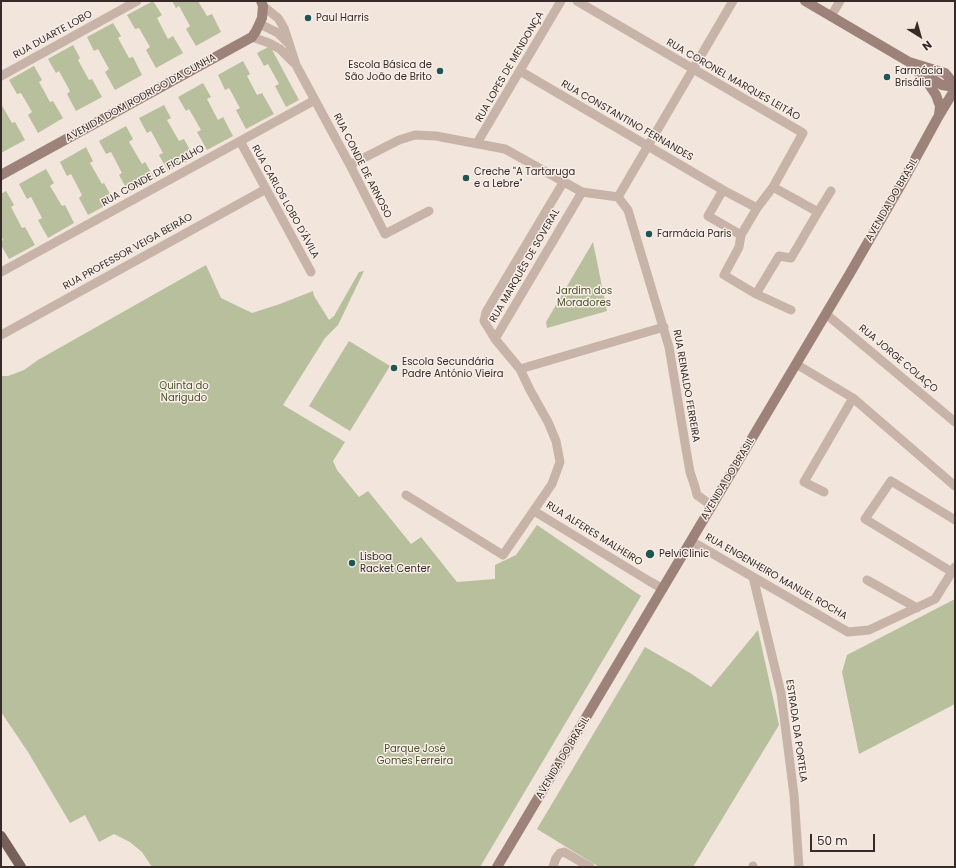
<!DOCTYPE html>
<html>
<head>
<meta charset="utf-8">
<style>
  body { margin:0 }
  #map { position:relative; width:956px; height:868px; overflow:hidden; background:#f1e5dc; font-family:Poppins,sans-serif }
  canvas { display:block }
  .frame { position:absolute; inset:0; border:2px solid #362b28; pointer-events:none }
  .north { position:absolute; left:900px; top:16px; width:40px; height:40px; -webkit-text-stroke:3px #f9efe8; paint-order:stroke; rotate:143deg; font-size:11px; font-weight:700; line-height:16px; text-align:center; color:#362b28 }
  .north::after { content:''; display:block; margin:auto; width:14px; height:18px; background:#362b28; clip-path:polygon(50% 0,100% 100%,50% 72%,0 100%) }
  .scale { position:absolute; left:810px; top:834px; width:65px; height:18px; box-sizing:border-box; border:2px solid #362b28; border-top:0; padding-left:5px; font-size:12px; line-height:14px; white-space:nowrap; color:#362b28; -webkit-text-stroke:3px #f9efe8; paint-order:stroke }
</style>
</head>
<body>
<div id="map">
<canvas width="956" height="868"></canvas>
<div class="frame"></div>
<div class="north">N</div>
<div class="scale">50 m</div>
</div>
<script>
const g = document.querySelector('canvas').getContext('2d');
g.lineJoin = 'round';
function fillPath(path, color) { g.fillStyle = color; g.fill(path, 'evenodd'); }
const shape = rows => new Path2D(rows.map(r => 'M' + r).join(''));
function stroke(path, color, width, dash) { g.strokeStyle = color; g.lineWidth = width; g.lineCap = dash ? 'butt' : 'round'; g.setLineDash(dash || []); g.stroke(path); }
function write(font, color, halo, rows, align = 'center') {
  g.font = font + ' Poppins,sans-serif'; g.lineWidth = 3; g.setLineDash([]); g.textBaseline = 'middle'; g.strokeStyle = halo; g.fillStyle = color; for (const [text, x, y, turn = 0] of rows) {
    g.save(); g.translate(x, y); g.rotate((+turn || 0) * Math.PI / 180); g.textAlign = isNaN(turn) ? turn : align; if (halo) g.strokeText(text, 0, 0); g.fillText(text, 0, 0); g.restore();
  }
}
const green = shape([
  [153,1,162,15,157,18,168,39,173,36,183,53,156,68,146,50,150,47,139,28,135,29,127,15],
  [172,1,198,1,207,16,212,14,221,32,196,46,186,29,190,26,179,6,176,8],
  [113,23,121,36,118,38,129,58,133,57,142,75,115,90,105,72,109,69,98,49,94,51,87,37],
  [73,45,80,58,78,60,89,80,92,79,102,97,76,111,67,94,70,91,59,71,56,73,48,59],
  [270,46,299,100,286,107,275,86,279,84,268,64,264,66,257,53],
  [243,61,250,74,247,76,257,95,262,93,274,114,246,129,236,110,240,108,229,88,225,90,218,75],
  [34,66,42,80,39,82,50,102,53,101,63,118,38,133,28,115,32,112,21,93,17,94,9,80],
  [203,83,211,97,207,99,218,120,223,117,233,136,207,150,197,132,201,130,189,109,186,111,178,97],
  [1,104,12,123,15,122,25,140,1,153],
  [164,105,171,118,167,120,179,141,184,139,194,158,168,171,159,155,163,153,151,131,147,133,139,118],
  [126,126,133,139,129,142,142,164,145,162,155,179,129,193,119,175,122,173,111,152,106,154,99,141],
  [86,147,93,161,90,163,102,184,104,183,114,201,88,215,79,198,82,195,71,174,67,176,60,162],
  [46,169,54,183,50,186,62,206,65,205,74,223,48,238,38,220,42,218,31,197,27,199,19,184],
  [6,191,14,205,11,207,22,228,25,227,35,245,9,259,1,245,1,241,3,240,1,236,1,194],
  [593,242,607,311,547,328,546,322],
  [206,265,221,298,252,313,280,304,313,291,314,296,329,320,334,316,359,272,364,271,338,325,325,338,283,405,345,442,333,461,337,470,359,497,368,491,411,544,421,537,457,582,495,579,495,565,516,555,537,525,641,596,480,867,152,867,142,852,130,842,114,834,99,842,85,815,70,823,28,752,1,712,1,376,8,376,24,370,38,360],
  [349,341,390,366,350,431,309,406],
  [955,599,955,704,859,754,842,672,847,655],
  [758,630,779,725,693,867,599,867,537,829,645,647,690,673,711,687]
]);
const street = shape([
  [577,1,803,133,773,187,757,208,741,235,708,216,723,190,757,208],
  [263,6,278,18,284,28,296,65,350,165,385,234,429,211],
  [831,16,840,1],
  [260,24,278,33,287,42],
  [252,37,269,43,280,49,294,63],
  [520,71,723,190],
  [1,76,137,1],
  [240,141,311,272],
  [477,143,561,1],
  [350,165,399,140,415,135,436,136,505,149,582,192,618,197],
  [773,187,818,212],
  [618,197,628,210,669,347,686,449,690,472,695,487,697,495,712,506],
  [618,197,733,1],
  [741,235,739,247,724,275,756,294,791,310],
  [1,272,315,100],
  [756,294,779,256,791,258,818,212,831,191],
  [826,314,955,422],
  [1,335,266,189],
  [495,339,582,192],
  [796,364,853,398,955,486],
  [520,369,664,327],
  [824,492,804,482,853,398],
  [406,495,503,555,552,484,560,462,556,441,548,422,530,390,520,369,495,339,484,321,486,312,564,181],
  [534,511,649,581,663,589],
  [691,541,848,632,869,630,935,599,955,567],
  [952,572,865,519,891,481,955,520],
  [753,577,781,693,794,795,799,867],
  [867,580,917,608],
  [753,866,753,867],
  [553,867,556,858,560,853,564,852,590,867]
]);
const secondary = shape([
  [805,1,909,62,945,73,955,85],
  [909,62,928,83,936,95,940,106,939,115],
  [924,74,942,85,955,87],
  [1,175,252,37,256,31,262,18,263,6,261,1],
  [497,867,849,275,902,183,937,119,955,89]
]);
const primary = shape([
  [1,836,21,867]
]);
const markers = [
  [308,18,4,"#1f5553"],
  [440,71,4,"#1f5553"],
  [887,77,4,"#1f5553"],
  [466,178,4,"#1f5553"],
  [649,234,4,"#1f5553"],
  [394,368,4,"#1f5553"],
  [650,554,5,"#1f5553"],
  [352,563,4,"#1f5553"]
];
const poiNames = [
  ["Paul Harris",316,18],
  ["Escola Básica de",432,65,"right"],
  ["São João de Brito",432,77,"right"],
  ["Farmácia",895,71],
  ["Brisália",895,83],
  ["Creche \"A Tartaruga",474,172],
  ["e a Lebre\"",474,184],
  ["Farmácia Paris",657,234],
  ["Escola Secundária",402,362],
  ["Padre António Vieira",402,374],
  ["PelviClinic",659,554],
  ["Lisboa",360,557],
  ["Racket Center",360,569]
];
const streetNames = [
  ["RUA DUARTE LOBO",53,35,-29],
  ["RUA LOPES DE MENDONÇA",510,67,-60],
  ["RUA CORONEL MARQUES LEITÃO",733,80,30],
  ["AVENIDA DOM RODRIGO DA CUNHA",141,98,-29],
  ["RUA CONSTANTINO FERNANDES",627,121,30],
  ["RUA CONDE DE ARNOSO",362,166,63],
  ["RUA CONDE DE FICALHO",153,176,-29],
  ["AVENIDA DO BRASIL",892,200,-60],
  ["RUA CARLOS LOBO D'ÁVILA",285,202,61],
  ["RUA PROFESSOR VEIGA BEIRÃO",128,252,-29],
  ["RUA MARQUÊS DE SOVERAL",525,266,-60],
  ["RUA JORGE COLAÇO",898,359,40],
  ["RUA REINALDO FERREIRA",686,386,80],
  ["AVENIDA DO BRASIL",728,479,-59],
  ["RUA ALFERES MALHEIRO",594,534,32],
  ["RUA ENGENHEIRO MANUEL ROCHA",776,577,30],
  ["ESTRADA DA PORTELA",796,731,82],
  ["AVENIDA DO BRASIL",563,758,-59]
];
const parkNames = [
  ["Jardim dos",584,291],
  ["Moradores",584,303],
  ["Quinta do",184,386],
  ["Narigudo",184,398],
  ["Parque José",415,749],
  ["Gomes Ferreira",415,761]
];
fillPath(green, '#b7bf9c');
stroke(street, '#c8b3a8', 9);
stroke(secondary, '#9c8279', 10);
stroke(primary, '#77605a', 10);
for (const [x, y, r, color] of markers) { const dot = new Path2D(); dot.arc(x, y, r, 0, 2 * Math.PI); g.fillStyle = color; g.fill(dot); stroke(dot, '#f9efe8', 1.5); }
write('10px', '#362b28', '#f9efe8', poiNames, 'left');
write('10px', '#362b28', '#f9efe8', streetNames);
write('10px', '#49532d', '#f9efe8', parkNames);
</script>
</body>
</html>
